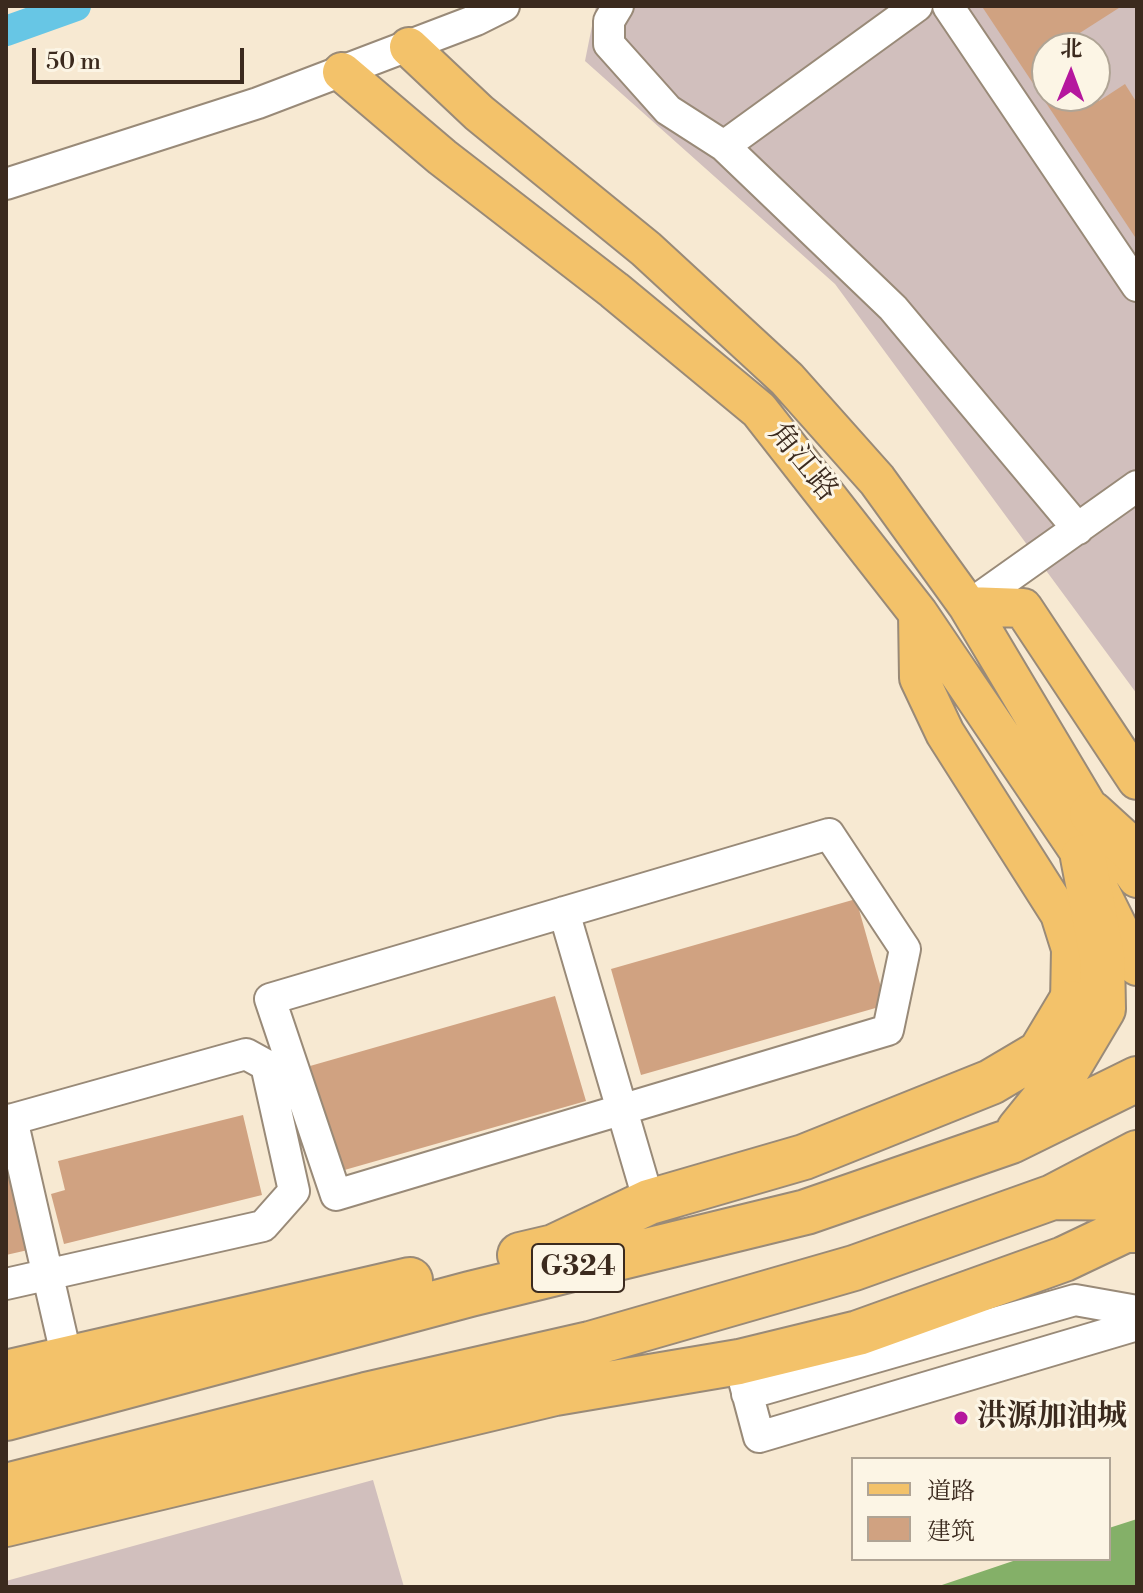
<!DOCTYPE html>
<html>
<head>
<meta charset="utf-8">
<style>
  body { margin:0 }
  #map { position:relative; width:1143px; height:1593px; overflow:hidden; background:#f7e9d2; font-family:"Libre Bodoni","Noto Serif SC",serif }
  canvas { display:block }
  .frame { position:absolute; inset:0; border:8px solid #3b2a1e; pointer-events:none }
  .legend { position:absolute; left:851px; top:1457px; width:260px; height:104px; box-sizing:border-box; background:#fcf5e5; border:2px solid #afa495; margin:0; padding:10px 14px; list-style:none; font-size:24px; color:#3b2a1e }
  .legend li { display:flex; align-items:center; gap:16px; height:40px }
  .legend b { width:40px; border:2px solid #afa495 }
  .north { position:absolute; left:1031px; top:32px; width:80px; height:80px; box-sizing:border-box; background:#fcf5e5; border:2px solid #afa495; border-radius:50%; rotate:1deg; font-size:22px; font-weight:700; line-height:32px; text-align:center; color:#3b2a1e }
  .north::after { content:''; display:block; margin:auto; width:28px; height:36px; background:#b5179e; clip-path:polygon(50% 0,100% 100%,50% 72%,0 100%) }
  .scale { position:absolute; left:32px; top:48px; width:212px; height:36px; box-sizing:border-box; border:4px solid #3b2a1e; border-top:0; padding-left:10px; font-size:24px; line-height:28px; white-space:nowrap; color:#3b2a1e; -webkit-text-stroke:6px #fcf5e5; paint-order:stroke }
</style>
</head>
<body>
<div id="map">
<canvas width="1143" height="1593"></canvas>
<div class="frame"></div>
<ul class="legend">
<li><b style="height:10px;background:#f3c26a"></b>道路</li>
<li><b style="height:22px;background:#d0a281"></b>建筑</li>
</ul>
<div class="north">北</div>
<div class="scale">50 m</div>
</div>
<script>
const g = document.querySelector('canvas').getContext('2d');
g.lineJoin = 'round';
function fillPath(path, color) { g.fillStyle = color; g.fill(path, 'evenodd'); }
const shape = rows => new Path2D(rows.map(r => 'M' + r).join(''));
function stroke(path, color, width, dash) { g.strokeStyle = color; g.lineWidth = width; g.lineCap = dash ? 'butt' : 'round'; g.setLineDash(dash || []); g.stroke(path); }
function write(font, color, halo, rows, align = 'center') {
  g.font = font + ' "Libre Bodoni","Noto Serif SC",serif'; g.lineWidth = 6; g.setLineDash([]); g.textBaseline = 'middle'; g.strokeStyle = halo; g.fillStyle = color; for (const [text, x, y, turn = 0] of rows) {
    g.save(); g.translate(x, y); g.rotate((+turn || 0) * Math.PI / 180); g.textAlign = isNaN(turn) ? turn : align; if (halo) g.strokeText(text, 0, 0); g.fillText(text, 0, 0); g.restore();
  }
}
const industrial = shape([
  [596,6,1137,6,1137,694,835,284,585,61],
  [1047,48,1095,48,1095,96,1047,96],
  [373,1480,404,1587,6,1587,6,1581]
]);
const forest = shape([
  [1137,1519,1137,1587,936,1587,1019,1559,1109,1559,1109,1528]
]);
const canal = shape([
  [6,31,76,6]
]);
const building = shape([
  [986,6,1122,6,1061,45,1063,48,1047,48,1047,96,1095,96,1099,101,1125,84,1137,103,1137,240,983,8],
  [856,899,886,1005,641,1075,611,969],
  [555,996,586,1101,341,1171,310,1066],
  [243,1115,262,1195,64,1244,51,1194,65,1190,58,1161],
  [9,1169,28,1250,6,1255,6,1170]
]);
const minor = shape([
  [618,6,609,21,609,44,668,110,724,146,893,308,1078,529],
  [948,6,1137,286],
  [724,146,917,6],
  [6,184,258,103,476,20,504,6],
  [968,606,1137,486],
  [829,834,905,949,888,1030,336,1195,270,999,829,834],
  [564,912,649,1202],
  [12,1119,67,1359],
  [6,1121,246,1054,266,1065,294,1191,263,1226,6,1284],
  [739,1362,759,1437,1137,1325],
  [747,1394,1075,1300,1137,1311]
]);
const major = shape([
  [409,47,479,113,646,249,787,379,877,480,968,606,1092,814,1137,878],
  [342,72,442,157,614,290,759,410,918,613,1083,857,1137,966],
  [968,606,1023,608,1137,780],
  [918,613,919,678,945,733,1060,914,1071,949,1070,1003]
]);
const highway = shape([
  [1092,814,1137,855],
  [1019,1130,1065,1073,1103,1009,1102,956,1083,857],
  [1056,1197,1137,1198],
  [520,1255,554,1247,649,1202,804,1157,991,1082,1040,1053,1070,1003],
  [6,1373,410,1280],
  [6,1418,470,1294,806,1212,1011,1141,1137,1079],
  [6,1486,366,1395,590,1344,854,1268,1053,1197,1137,1153],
  [6,1524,555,1393,739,1362,858,1333,1064,1259,1125,1230,1137,1230]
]);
const markers = [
  [961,1418,8,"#b5179e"]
];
const shields = [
  [578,1268,92]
];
const shieldNames = [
  ["G324",578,1268]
];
const streetNames = [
  ["角江路",802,463,51]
];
const poiNames = [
  ["洪源加油城",977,1418]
];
fillPath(industrial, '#d1bfbd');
fillPath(forest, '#84b068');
stroke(canal, '#67c6e5', 30);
fillPath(building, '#d0a281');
stroke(minor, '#998a78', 34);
stroke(major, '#998a78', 42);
stroke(highway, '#998a78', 48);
stroke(minor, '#fff', 30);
stroke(major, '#f3c26a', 38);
stroke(highway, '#f3c26a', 44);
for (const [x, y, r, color] of markers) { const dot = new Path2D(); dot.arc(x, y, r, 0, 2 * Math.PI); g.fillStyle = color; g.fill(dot); stroke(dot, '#fcf5e5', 3); }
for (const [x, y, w] of shields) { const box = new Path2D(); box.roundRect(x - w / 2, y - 24, w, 48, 6); g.fillStyle = '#fcf5e5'; g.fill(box); stroke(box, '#3b2a1e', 2); }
write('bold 28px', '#3b2a1e', null, shieldNames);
write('30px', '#3b2a1e', '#fcf5e5', streetNames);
write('bold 30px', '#3b2a1e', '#fcf5e5', poiNames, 'left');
</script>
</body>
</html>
